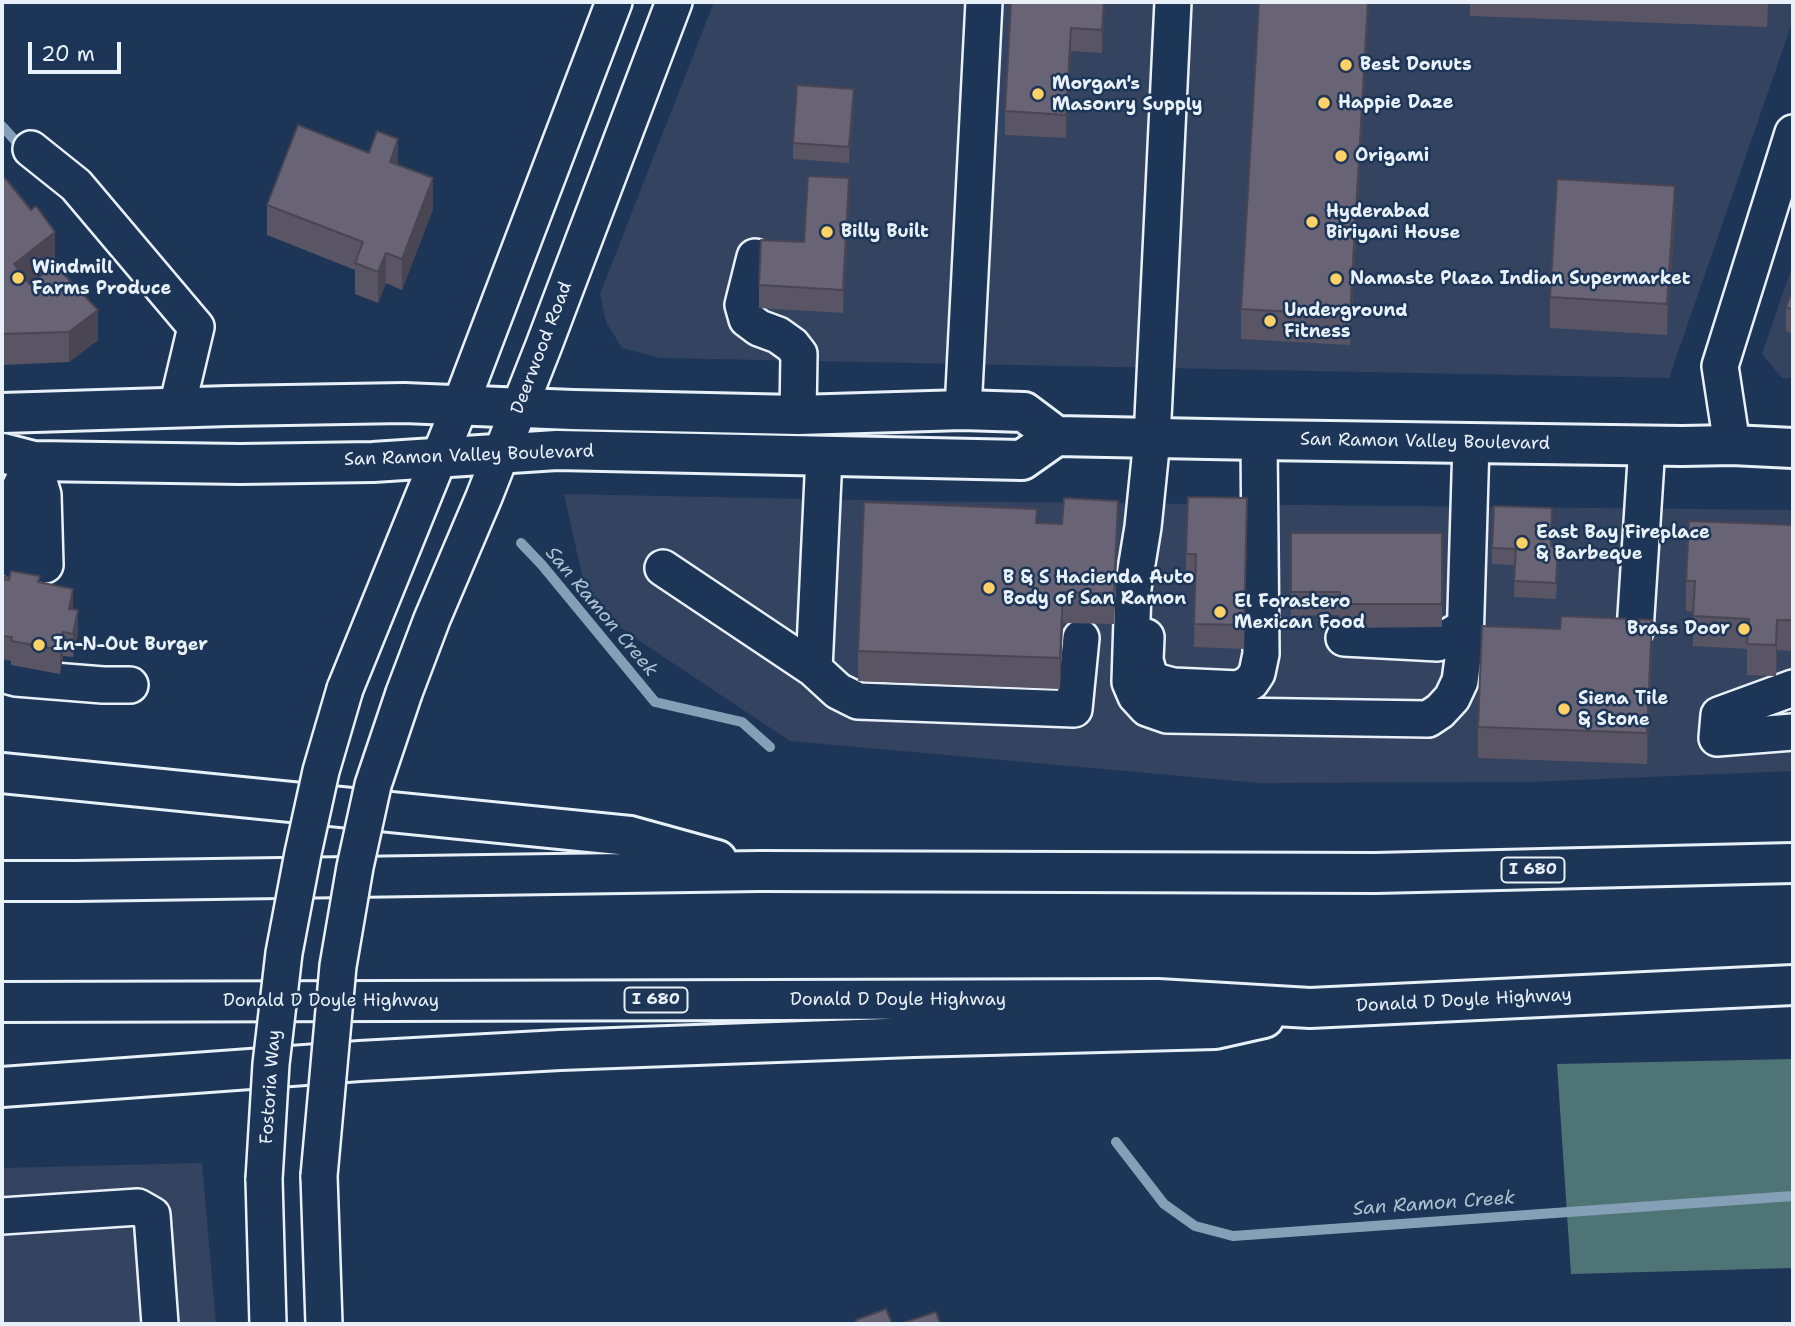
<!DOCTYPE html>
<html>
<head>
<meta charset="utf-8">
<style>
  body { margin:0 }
  #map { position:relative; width:1795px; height:1326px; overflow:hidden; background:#1d3557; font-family:"Shantell Sans",sans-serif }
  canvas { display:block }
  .frame { position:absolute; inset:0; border:4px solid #e8f1f8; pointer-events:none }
  .scale { position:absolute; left:28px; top:42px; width:93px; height:32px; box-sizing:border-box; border:4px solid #e8f1f8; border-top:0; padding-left:9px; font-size:21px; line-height:24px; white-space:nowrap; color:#e8f1f8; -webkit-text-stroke:5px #1d3557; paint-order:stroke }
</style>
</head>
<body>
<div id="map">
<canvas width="1795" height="1326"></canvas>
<div class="frame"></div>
<div class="scale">20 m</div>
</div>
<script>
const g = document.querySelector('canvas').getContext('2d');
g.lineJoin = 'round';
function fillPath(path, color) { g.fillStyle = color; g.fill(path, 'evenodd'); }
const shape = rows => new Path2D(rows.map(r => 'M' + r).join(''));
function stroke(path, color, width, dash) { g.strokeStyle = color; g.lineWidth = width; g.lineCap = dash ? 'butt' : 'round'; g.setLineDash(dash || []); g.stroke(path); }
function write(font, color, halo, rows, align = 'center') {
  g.font = font + ' "Shantell Sans",sans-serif'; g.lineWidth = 5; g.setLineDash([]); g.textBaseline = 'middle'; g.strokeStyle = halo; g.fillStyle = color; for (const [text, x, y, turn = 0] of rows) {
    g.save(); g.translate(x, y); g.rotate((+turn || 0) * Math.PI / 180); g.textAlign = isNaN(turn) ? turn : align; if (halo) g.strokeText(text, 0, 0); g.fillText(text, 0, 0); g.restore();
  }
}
const built = shape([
  [714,2,1793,2,1793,20,1669,378,660,358,622,348,606,322,600,294],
  [1793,264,1793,378,1782,378,1762,354],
  [564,494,910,501,1793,510,1793,771,1529,782,1259,783,790,741,589,607],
  [202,1163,216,1324,2,1324,2,1168]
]);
const green = shape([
  [1793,1059,1793,1268,1571,1274,1557,1064]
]);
const stream = shape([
  [2,126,21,147],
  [521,543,542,565,655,702,742,722,770,747],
  [1116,1142,1164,1204,1195,1226,1233,1236,1793,1196]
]);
const minor = shape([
  [1173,2,1152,439,1143,527,1133,588,1130,682,1136,696,1147,708,1167,715,1428,719,1440,711,1452,698,1460,681,1465,644,1471,443],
  [31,149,76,185,196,327,177,407],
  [755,257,743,305,747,319,759,328,778,335,792,345,799,354,798,415],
  [963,410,984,2],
  [1732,445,1720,366,1793,133],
  [824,456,814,669,838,691,858,701,1074,709,1081,638],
  [33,461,43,495,45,565],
  [18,564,16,496,33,461],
  [663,568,814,669],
  [1635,631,1647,445],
  [1146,637,1145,660,1149,675,1158,682,1173,686,1239,689,1251,682,1257,673,1261,654,1259,440],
  [1344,638,1438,643,1465,627],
  [2,674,16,678,103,685,130,685],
  [1793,688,1719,715,1717,738,1793,732],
  [345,689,460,406,614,2],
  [404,693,432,619,484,497,544,345,674,2],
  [319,1176,324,1324],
  [264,1179,268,1324],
  [2,1216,138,1207,152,1215,160,1324]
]);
const major = shape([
  [2,413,229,406,404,403,573,410,798,415,963,410,1024,412,1056,436,1259,440,1682,446,1732,445,1793,448],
  [2,453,33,461,241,464,373,462,557,450,1022,460,1056,436]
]);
const highway = shape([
  [2,773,630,836,717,860],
  [2,881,76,881,760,871,1375,873,1793,863],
  [2,1002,1158,999,1310,1008,1793,985],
  [2,1087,360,1061,560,1050,913,1037,1215,1029,1264,1018]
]);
const minorBridge = shape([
  [319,1176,338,966,355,867,373,785,404,693],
  [264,1179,271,1064,284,953,303,853,321,771,345,689]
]);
const wall = shape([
  [1011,2,1105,2,1102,53,1071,51,1066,138,1005,135,1005,111],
  [1369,2,1350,345,1241,339,1241,309],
  [1470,2,1768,2,1767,27,1470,16],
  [854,105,849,163,793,159,793,143],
  [398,165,433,209,402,290,386,283,378,303,355,294,355,270,267,235,267,205],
  [2,179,55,262,29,283,98,340,69,362,2,365],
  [849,201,843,313,759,308,759,285,804,242],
  [1675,217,1667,335,1550,328,1550,297],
  [1793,289,1793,334,1786,331,1786,307],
  [1247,521,1244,649,1194,647,1195,577,1186,577,1186,554],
  [1793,525,1793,651,1777,650,1776,676,1747,675,1747,649,1693,646,1693,612,1686,611,1686,581],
  [1118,531,1114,624,1063,623,1060,689,858,681,858,651],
  [1291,533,1442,533,1442,627,1340,628,1340,615,1291,616],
  [1551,546,1558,562,1556,599,1514,597,1515,565,1492,564,1492,548],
  [2,576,40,583,73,609,78,634,73,657,63,656,60,674,11,665,11,661,2,659],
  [1652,650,1647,764,1478,758,1478,727]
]);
const shadedWall = shape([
  [1104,2,1105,2,1102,53,1102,30],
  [1368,2,1369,2,1350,345,1350,315],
  [1071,28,1071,51,1066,138,1066,115],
  [854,89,854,105,849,163,849,147],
  [398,139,398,170,390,162],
  [433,178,433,209,402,290,402,259],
  [849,178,849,201,843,313,843,290],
  [1675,186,1675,217,1667,335,1667,304],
  [55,232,55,262,14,294,14,264],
  [386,253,386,283,378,303,378,272],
  [98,310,98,340,69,362,69,332],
  [1247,498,1247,521,1244,649,1244,625],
  [1118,501,1118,531,1114,624,1114,594],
  [73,589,73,612,69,609],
  [1063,592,1063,623,1060,689,1060,658],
  [78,610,78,634,73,657,73,634],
  [1652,620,1652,650,1647,764,1647,733],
  [1777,620,1777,650,1776,676,1776,645],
  [63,632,63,656,60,674,60,650]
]);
const building = shape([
  [1011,2,1104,2,1102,30,1071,28,1066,115,1005,111,1011,2],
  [1259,2,1368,2,1350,315,1241,309,1259,2],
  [797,85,854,89,849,147,793,143,797,85],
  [298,125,369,153,377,131,398,139,390,162,433,178,402,259,386,253,378,272,355,263,363,242,267,205,298,125],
  [808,176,849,178,843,290,759,285,761,240,804,242,808,176],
  [5,178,31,210,36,206,55,232,14,264,30,285,54,264,98,310,69,332,2,334,2,179,5,178],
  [1557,179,1675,186,1667,304,1550,297,1557,179],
  [1793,289,1793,310,1786,307,1793,289],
  [1188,497,1247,498,1244,625,1194,624,1196,554,1186,554,1188,497],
  [1064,498,1118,501,1114,594,1063,592,1060,658,858,651,864,502,1037,509,1036,523,1062,524,1064,498],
  [1494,506,1552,508,1551,546,1558,546,1556,583,1514,581,1516,549,1492,548,1494,506],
  [1689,521,1793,525,1793,620,1777,620,1776,645,1747,644,1749,619,1693,616,1695,581,1686,581,1689,521],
  [1291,533,1442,533,1442,604,1340,604,1340,592,1291,592,1291,533],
  [11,571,40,576,38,582,73,589,69,609,78,610,73,634,63,632,60,650,11,641,12,637,2,636,2,579,9,580,11,571],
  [2,576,9,577,8,580,2,579,2,576],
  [1561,616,1652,620,1647,733,1478,727,1482,626,1560,629,1561,616],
  [886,1309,892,1324,857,1324,856,1320,886,1309],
  [936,1312,940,1324,900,1324,936,1312]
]);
const markers = [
  [1346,65,7,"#ffd166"],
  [1038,94,7,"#ffd166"],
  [1324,103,7,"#ffd166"],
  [1341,156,7,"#ffd166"],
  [1312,222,7,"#ffd166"],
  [827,232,7,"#ffd166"],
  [18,278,7,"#ffd166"],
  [1336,279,7,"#ffd166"],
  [1270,321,7,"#ffd166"],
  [1522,543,7,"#ffd166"],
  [989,588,7,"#ffd166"],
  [1220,612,7,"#ffd166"],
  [1744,629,7,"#ffd166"],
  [39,645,7,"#ffd166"],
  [1564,709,7,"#ffd166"]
];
const shields = [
  [1533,870,63],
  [656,1000,63]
];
const shieldNames = [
  ["I 680",1533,870],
  ["I 680",656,1000]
];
const poiNames = [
  ["Best Donuts",1360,65],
  ["Morgan's",1052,84],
  ["Masonry Supply",1052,105],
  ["Happie Daze",1338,103],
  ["Origami",1355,156],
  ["Hyderabad",1326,212],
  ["Biriyani House",1326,233],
  ["Billy Built",841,232],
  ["Windmill",32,268],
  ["Farms Produce",32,289],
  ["Namaste Plaza Indian Supermarket",1350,279],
  ["Underground",1284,311],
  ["Fitness",1284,332],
  ["East Bay Fireplace",1536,533],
  ["& Barbeque",1536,554],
  ["B & S Hacienda Auto",1003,578],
  ["Body of San Ramon",1003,599],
  ["El Forastero",1234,602],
  ["Mexican Food",1234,623],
  ["Brass Door",1730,629,"right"],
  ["In-N-Out Burger",53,645],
  ["Siena Tile",1578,699],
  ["& Stone",1578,720]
];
const streetNames = [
  ["Deerwood Road",542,348,-69],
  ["San Ramon Valley Boulevard",1425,442,1],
  ["San Ramon Valley Boulevard",469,456,-2],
  ["Donald D Doyle Highway",898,1000],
  ["Donald D Doyle Highway",331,1001],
  ["Donald D Doyle Highway",1464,1001,-3],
  ["Fostoria Way",271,1087,-86]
];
const waterNames = [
  ["San Ramon Creek",601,612,50],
  ["San Ramon Creek",1434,1204,-4]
];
fillPath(built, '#344360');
fillPath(green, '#4f7476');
stroke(stream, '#84a0b6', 10);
stroke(minor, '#e8f1f8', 40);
stroke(major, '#e8f1f8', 44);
stroke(highway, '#e8f1f8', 44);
stroke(minor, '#1d3557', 35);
stroke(major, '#1d3557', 38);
stroke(highway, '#1d3557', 38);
stroke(minorBridge, '#e8f1f8', 40, []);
stroke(minorBridge, '#1d3557', 35);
fillPath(wall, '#595565');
fillPath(shadedWall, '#494552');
fillPath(building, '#686375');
stroke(building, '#494552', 2);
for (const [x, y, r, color] of markers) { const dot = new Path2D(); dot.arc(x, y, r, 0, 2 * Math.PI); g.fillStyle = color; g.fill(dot); stroke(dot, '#1d3557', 2.5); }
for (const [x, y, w] of shields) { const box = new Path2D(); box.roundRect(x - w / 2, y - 12.5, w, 25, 5); g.fillStyle = '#1d3557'; g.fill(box); stroke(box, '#e8f1f8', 2); }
write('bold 16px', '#e8f1f8', null, shieldNames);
write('bold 18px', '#e8f1f8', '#1d3557', poiNames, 'left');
write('18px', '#e8f1f8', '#1d3557', streetNames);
write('italic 19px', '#aec2d2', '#1d3557', waterNames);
</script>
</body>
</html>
